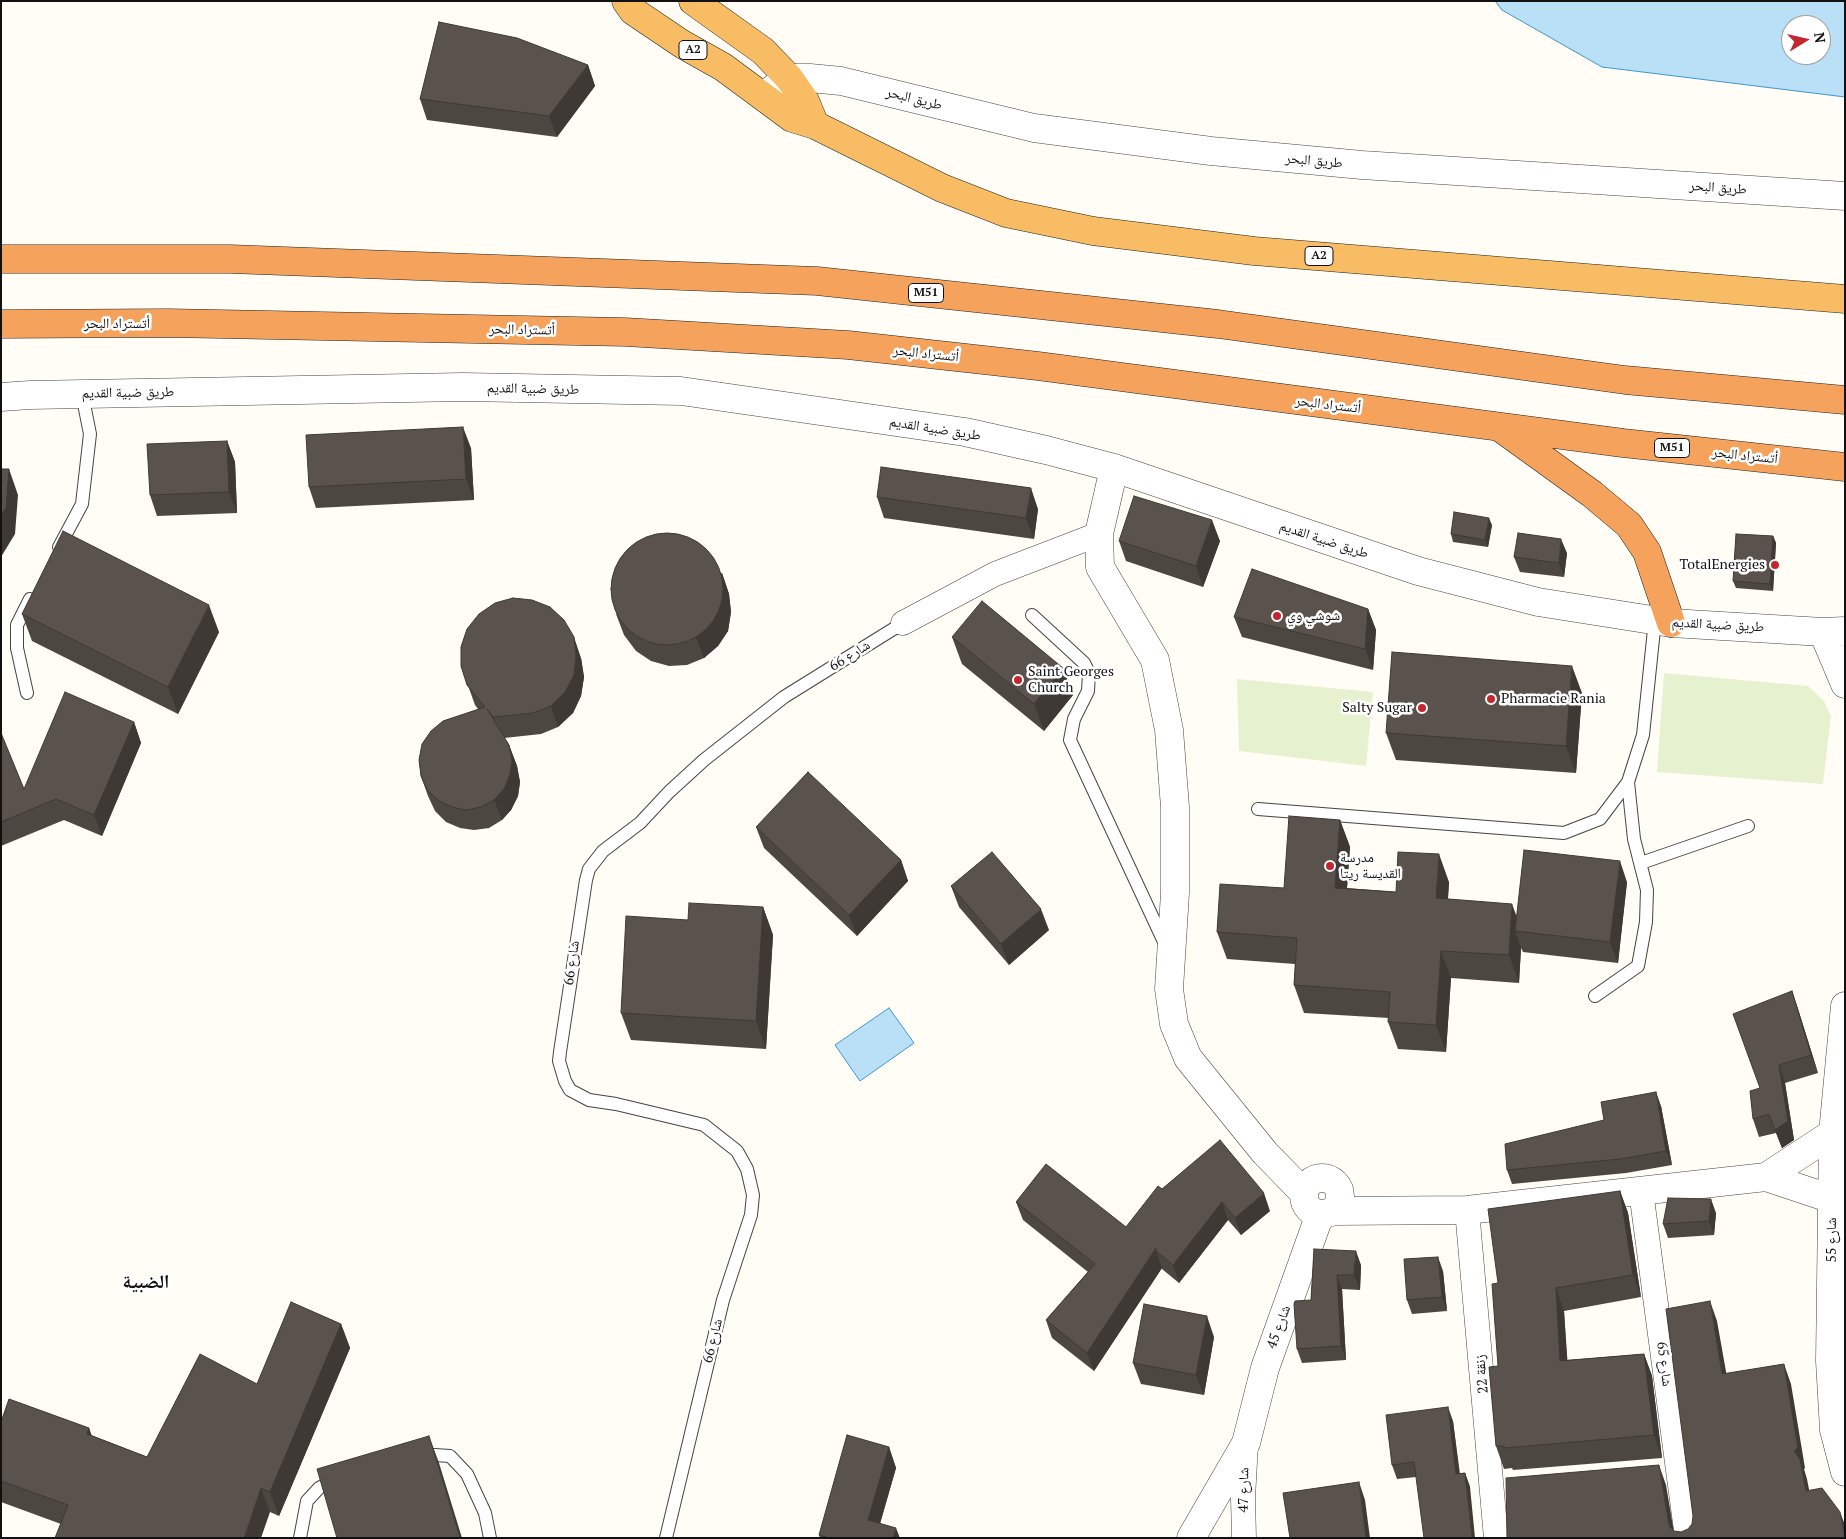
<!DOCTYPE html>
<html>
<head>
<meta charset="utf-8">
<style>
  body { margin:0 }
  #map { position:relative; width:1846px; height:1539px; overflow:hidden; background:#fffdf5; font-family:"PT Serif",serif }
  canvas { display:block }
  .frame { position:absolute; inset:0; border:2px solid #111; pointer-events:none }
  .north { position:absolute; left:1781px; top:15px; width:50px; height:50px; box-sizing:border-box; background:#fff; border:1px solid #a0a0a0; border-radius:50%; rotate:81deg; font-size:14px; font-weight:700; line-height:20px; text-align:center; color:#111 }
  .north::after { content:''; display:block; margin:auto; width:18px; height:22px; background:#c4262e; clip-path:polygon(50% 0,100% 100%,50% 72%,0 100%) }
</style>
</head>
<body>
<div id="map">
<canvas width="1846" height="1539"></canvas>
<div class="frame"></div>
<div class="north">N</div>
</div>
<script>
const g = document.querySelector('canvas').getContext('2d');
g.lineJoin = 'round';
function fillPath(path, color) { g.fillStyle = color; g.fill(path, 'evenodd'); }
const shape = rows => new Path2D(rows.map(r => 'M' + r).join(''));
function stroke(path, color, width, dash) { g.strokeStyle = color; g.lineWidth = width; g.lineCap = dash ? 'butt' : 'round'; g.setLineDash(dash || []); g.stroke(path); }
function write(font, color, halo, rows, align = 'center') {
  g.font = font + ' "PT Serif","Noto Naskh Arabic",serif'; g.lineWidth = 5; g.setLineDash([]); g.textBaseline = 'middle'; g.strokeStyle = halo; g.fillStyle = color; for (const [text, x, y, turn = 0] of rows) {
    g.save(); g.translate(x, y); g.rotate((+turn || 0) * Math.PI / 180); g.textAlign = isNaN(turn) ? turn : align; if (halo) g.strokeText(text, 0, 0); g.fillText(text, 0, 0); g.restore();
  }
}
const pitch = shape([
  [1664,673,1808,686,1824,701,1831,716,1823,784,1657,772],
  [1237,679,1373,692,1366,766,1239,751]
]);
const water = shape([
  [1495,1,1845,1,1845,97,1602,67,1502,10,1495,1],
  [1791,25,1821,25,1821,55,1791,55,1791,25],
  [889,1008,914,1043,860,1081,835,1045,889,1008]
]);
const service = shape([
  [59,547,82,504,90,434,82,394],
  [1032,615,1084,663,1089,673,1088,691,1074,719,1070,740,1165,944],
  [27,693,17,648,17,625,30,599],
  [1258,809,1564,833,1600,819,1628,782,1643,735,1655,620],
  [1641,863,1748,826],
  [1595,996,1638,966,1646,922,1647,890,1634,839,1628,782],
  [419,1454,450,1456,467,1474,485,1513,490,1538],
  [300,1538,307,1501,319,1488,336,1479],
  [666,1538,723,1300,751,1215,753,1195,747,1169,737,1151,704,1125,616,1104,589,1100,570,1090,565,1081,559,1061,560,1052,586,880,589,869,603,851,640,823,669,792,704,760,784,697,903,623]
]);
const minor = shape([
  [903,623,995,574,1099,534],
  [1641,1191,1687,1538],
  [1467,1210,1496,1538],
  [1244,1538,1243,1498,1246,1443]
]);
const tertiary = shape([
  [764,95,789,78,810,78,841,81,1034,128,1211,151,1362,165,1845,196],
  [1,397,30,395,463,387,681,391,965,432,1046,450,1114,468,1418,571,1538,602,1671,623,1823,632,1845,631],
  [1114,468,1099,534,1100,567,1155,660,1169,730,1175,807,1175,893,1169,989,1174,1024,1188,1058,1265,1153,1304,1193],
  [1823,632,1845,684],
  [1845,1006,1833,1133,1830,1361,1834,1430,1845,1472],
  [1766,1177,1833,1133],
  '1304 1196a18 18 0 1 1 36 0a18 18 0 1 1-36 0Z',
  [1333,1211,1467,1210,1766,1177,1832,1199],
  [1191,1538,1246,1443,1265,1368,1320,1214]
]);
const trunk = shape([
  [626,1,633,11,682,44,723,67,792,118,815,125,942,188,1006,213,1093,231,1254,251,1845,299],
  [693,1,763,51,789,78,805,101,815,125]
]);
const motorway = shape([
  [1,259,230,259,817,281,1218,324,1625,380,1845,400],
  [1,324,168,323,625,332,848,345,1038,366,1623,443,1845,467],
  [1502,429,1592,494,1629,525,1647,552,1671,623]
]);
const wall = shape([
  [588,65,595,86,557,137,427,120,420,99],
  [227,441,235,462,237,513,157,516,150,495],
  [471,448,474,500,316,508,309,487],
  [877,497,1038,509,1034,539,884,518],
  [1492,525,1488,547,1453,542,1451,534],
  [1773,536,1776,543,1773,591,1736,588,1733,581],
  [1119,541,1220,541,1203,587,1126,561],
  [1567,553,1564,577,1520,572,1514,557],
  [722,573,729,594,731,612,728,631,718,646,704,658,687,665,669,666,651,661,636,651,624,635,616,614],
  [1368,609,1376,630,1373,670,1242,637,1234,617],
  [22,614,219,632,178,714,32,641],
  [952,637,1063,668,1073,695,1044,731,962,664],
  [581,658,584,677,581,696,573,713,558,727,541,734,504,738,509,745,517,766,520,782,518,796,511,810,502,820,489,828,474,830,460,828,446,822,435,811,428,796,421,776,478,709,475,705,461,666],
  [1582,693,1576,773,1396,760,1386,733],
  [134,722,141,743,102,836,64,820,1,846,1,733,24,789],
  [1340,820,1350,847,1347,888,1396,892,1449,882,1448,899,1517,916,1627,882,1618,963,1523,952,1521,948,1519,983,1451,978,1446,1052,1398,1049,1388,1022,1389,1018,1304,1013,1294,985,1295,964,1227,959,1217,932,1284,888],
  [756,827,901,860,908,881,857,936,764,848],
  [951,886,1049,930,1009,965,959,907],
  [763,907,773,935,766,1049,631,1040,621,1013,688,920],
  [1792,991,1798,1009,1818,1073,1785,1083,1794,1140,1782,1148,1776,1133,1759,1137,1753,1119,1760,1088],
  [1661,1106,1672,1165,1626,1173,1512,1184,1507,1170,1604,1120],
  [1162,1189,1270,1211,1241,1235,1228,1220,1179,1283,1162,1269,1162,1268,1094,1371,1052,1338,1046,1320,1088,1272,1023,1220,1016,1202,1126,1227],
  [1620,1191,1628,1213,1641,1297,1564,1311,1567,1360,1644,1354,1652,1376,1662,1458,1513,1470,1512,1468,1504,1469,1496,1446,1498,1366,1498,1283],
  [1716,1213,1714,1235,1668,1238,1663,1224],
  [1314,1249,1361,1265,1360,1290,1342,1289,1346,1360,1302,1363,1297,1349,1311,1300],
  [1443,1271,1447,1311,1412,1314,1407,1300],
  [341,1324,350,1348,279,1516,270,1512,61,1524,1,1502,1,1422,89,1428,91,1435,147,1457,257,1384],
  [1214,1337,1204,1395,1141,1384,1133,1363],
  [1453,1421,1460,1474,1465,1473,1470,1487,1416,1477,1397,1479,1392,1465],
  [889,1447,896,1468,880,1523,900,1538,820,1538,819,1535]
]);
const shadedWall = shape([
  [588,65,595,86,557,137,549,116],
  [463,427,471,448,474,500,466,479],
  [227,441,235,462,237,513,229,492],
  [9,469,18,495,15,534,1,557,1,515],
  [1031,488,1038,509,1034,539,1026,518],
  [1489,518,1492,525,1488,547,1485,540],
  [1212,520,1220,541,1203,587,1196,566],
  [1773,536,1776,543,1773,591,1770,584],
  [1561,539,1567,553,1564,577,1559,563],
  [722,573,729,594,731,612,728,631,718,646,704,658,696,637],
  [209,605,219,632,178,714,168,687],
  [1368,609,1376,630,1373,670,1365,649],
  [574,637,581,658,584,677,581,696,573,713,558,727,551,706],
  [1572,666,1582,693,1576,773,1566,746],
  [1063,668,1073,695,1044,731,1034,704],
  [134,722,141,743,102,836,94,815],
  [509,745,517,766,520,782,518,796,511,810,502,820,494,800],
  [1340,820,1350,847,1345,915,1335,888],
  [1439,854,1449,882,1446,925,1436,898],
  [901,860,908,881,857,936,849,915],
  [1620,861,1627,882,1618,963,1610,942],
  [1512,904,1522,931,1515,931,1521,948,1519,983,1509,955],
  [763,907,773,935,766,1049,756,1021],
  [1041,909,1049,930,1009,965,1001,944],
  [1441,951,1451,978,1446,1052,1436,1025],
  [1792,991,1798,1009,1818,1073,1811,1055],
  [1779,1065,1785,1083,1794,1140,1782,1148,1775,1130],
  [1656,1092,1661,1106,1672,1165,1666,1151],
  [1620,1191,1628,1213,1641,1297,1633,1275],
  [1264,1193,1270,1211,1241,1235,1235,1218],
  [1711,1199,1716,1213,1714,1235,1709,1221],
  [1222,1202,1228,1220,1179,1283,1173,1265],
  [1156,1248,1156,1251,1162,1268,1094,1371,1087,1353],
  [1356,1251,1361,1265,1360,1290,1354,1275],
  [1438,1257,1443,1271,1447,1311,1442,1297],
  [1337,1275,1342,1289,1346,1360,1341,1346],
  [1556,1288,1564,1311,1569,1383,1560,1361],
  [1710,1301,1717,1321,1730,1394,1722,1374],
  [1207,1316,1214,1337,1204,1395,1196,1375],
  [341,1324,350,1348,279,1516,270,1492],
  [1644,1354,1652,1376,1662,1458,1654,1435],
  [1784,1364,1791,1384,1805,1468,1804,1469,1807,1479,1813,1510,1806,1491,1794,1451],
  [1448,1407,1453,1421,1461,1488,1456,1474],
  [89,1428,98,1453,87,1434],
  [429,1436,439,1463,462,1538,460,1538],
  [889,1447,896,1468,876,1538,868,1520],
  [1659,1465,1666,1485,1675,1538,1669,1526],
  [1465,1473,1470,1487,1475,1538,1472,1538],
  [1359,1482,1365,1500,1370,1538,1366,1538],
  [261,1488,270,1512,261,1538,244,1538],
  [1840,1512,1845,1525,1845,1538],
  [896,1528,900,1538,893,1538]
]);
const building = shape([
  [439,22,517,38,588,65,549,116,420,99,439,22],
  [463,427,466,479,309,487,306,435,463,427],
  [227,441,229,492,150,495,147,444,227,441],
  [881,467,1031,488,1026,518,877,497,881,467],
  [1,469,9,469,6,508,1,515,1,469],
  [1134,496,1212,520,1196,566,1119,541,1134,496],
  [1454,512,1489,518,1485,540,1451,534,1454,512],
  [63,531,209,605,168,687,22,614,63,531],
  '611 589a56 56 0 1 1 112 0a56 56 0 1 1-112 0Z',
  [1518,533,1561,539,1559,563,1514,557,1518,533],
  [1736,534,1773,536,1770,584,1733,581,1736,534],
  [1252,569,1368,609,1365,649,1234,617,1252,569],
  [513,598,532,600,550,607,564,620,574,637,576,656,574,675,565,692,551,706,533,713,493,717,487,709,509,745,512,761,510,775,504,789,494,800,481,807,466,810,452,807,439,801,427,790,421,776,419,760,422,744,431,731,443,721,485,707,467,685,461,666,461,647,467,629,479,614,495,603,513,598],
  [982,601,1063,668,1034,704,952,637,982,601],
  [1392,652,1572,666,1566,746,1386,733,1392,652],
  [65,692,134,722,94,815,56,799,1,822,1,733,24,789,65,692],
  [808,772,901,860,849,915,756,827,808,772],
  [1289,816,1340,820,1335,888,1396,892,1398,852,1439,854,1436,898,1512,904,1509,955,1441,951,1436,1025,1388,1022,1390,992,1294,985,1297,938,1217,932,1220,884,1284,888,1289,816],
  [1524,850,1620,861,1610,942,1515,931,1524,850],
  [992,852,1041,909,1001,944,951,886,992,852],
  [689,903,763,907,756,1021,621,1013,626,916,688,920,689,903],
  [1792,991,1811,1055,1779,1065,1788,1121,1775,1130,1769,1114,1753,1119,1750,1091,1760,1088,1733,1014,1792,991],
  [1656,1092,1666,1151,1620,1159,1507,1170,1505,1144,1604,1120,1601,1102,1656,1092],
  [1220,1140,1264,1193,1235,1218,1222,1202,1173,1265,1156,1251,1156,1248,1087,1353,1046,1320,1095,1264,1016,1202,1046,1164,1126,1227,1158,1186,1162,1189,1220,1140],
  [1620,1191,1633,1275,1556,1288,1560,1361,1644,1354,1654,1435,1505,1448,1504,1446,1496,1446,1489,1367,1498,1366,1492,1284,1498,1283,1488,1209,1620,1191],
  [1668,1198,1711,1199,1709,1221,1663,1224,1668,1198],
  [1314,1249,1356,1251,1354,1275,1337,1275,1341,1346,1297,1349,1294,1304,1295,1301,1311,1300,1314,1249],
  [1438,1257,1442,1297,1407,1300,1404,1259,1438,1257],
  [1710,1301,1722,1374,1784,1364,1798,1448,1794,1451,1800,1459,1806,1491,1822,1488,1840,1512,1845,1538,1507,1538,1506,1478,1659,1465,1669,1526,1674,1531,1681,1532,1688,1529,1692,1524,1693,1516,1666,1309,1710,1301],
  [291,1302,341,1324,270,1492,261,1488,244,1538,55,1538,68,1505,1,1481,1,1422,9,1399,89,1428,87,1434,147,1457,200,1354,257,1384,291,1302],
  [1144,1304,1207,1316,1196,1375,1133,1363,1144,1304],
  [1448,1407,1456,1474,1465,1473,1472,1538,1424,1538,1414,1462,1392,1465,1386,1415,1448,1407],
  [847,1435,889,1447,868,1520,896,1528,893,1538,829,1538,819,1535,847,1435],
  [429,1436,460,1538,337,1538,317,1469,429,1436],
  [1359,1482,1366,1538,1290,1538,1283,1493,1359,1482]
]);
const markers = [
  [1775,565,5,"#c4262e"],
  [1277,616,5,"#c4262e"],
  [1018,680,5,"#c4262e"],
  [1491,699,5,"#c4262e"],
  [1422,708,5,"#c4262e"],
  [1330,866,5,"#c4262e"]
];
const shields = [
  [693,50,28],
  [1319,256,28],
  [926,293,35],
  [1672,448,35]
];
const shieldNames = [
  ["A2",693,50],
  ["A2",1319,256],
  ["M51",926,293],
  ["M51",1672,448]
];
const streetNames = [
  ["طريق البحر",914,99,14],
  ["طريق البحر",1314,161,5],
  ["طريق البحر",1718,188,4],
  ["أتستراد البحر",117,324],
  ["أتستراد البحر",522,330,1],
  ["أتستراد البحر",926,354,6],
  ["طريق ضبية القديم",533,389,1],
  ["طريق ضبية القديم",128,393,-1],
  ["أتستراد البحر",1328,405,7],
  ["طريق ضبية القديم",935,429,9],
  ["أتستراد البحر",1745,456,6],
  ["طريق ضبية القديم",1324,540,18],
  ["طريق ضبية القديم",1718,625,3],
  ["شارع 66",850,656,-32],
  ["شارع 66",572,963,-82],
  ["شارع 55",1832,1240,-90],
  ["شارع 45",1279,1327,-70],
  ["شارع 66",713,1341,-76],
  ["شارع 65",1664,1364,83],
  ["زنقة 22",1482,1374,-95],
  ["شارع 47",1244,1490,-89]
];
const poiNames = [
  ["TotalEnergies",1765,565,"right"],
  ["شوشي وي",1287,616],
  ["Saint Georges",1028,672],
  ["Church",1028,688],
  ["Pharmacie Rania",1501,699],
  ["Salty Sugar",1412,708,"right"],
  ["مدرسة",1340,858],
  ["القديسة ريتا",1340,874]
];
const districtNames = [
  ["الضبية",146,1283]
];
fillPath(pitch, '#e6f2cf');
fillPath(water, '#b9e0f7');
stroke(water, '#3f96cf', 1);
stroke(service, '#444', 14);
stroke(minor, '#444', 25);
stroke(tertiary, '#444', 29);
stroke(trunk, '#222', 29);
stroke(motorway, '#222', 29);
stroke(service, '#fff', 12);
stroke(minor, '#fff', 24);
stroke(tertiary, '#fff', 28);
stroke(trunk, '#f7bc64', 28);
stroke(motorway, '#f5a25d', 28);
fillPath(wall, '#4d4742');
fillPath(shadedWall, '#3f3936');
fillPath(building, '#5a524d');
stroke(building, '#3f3936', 1);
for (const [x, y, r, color] of markers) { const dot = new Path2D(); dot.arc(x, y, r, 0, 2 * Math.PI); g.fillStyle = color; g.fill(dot); stroke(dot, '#fff', 2); }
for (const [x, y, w] of shields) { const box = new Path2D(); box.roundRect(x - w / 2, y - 9.5, w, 19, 4); g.fillStyle = '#fff'; g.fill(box); stroke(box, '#111', 1); }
write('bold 12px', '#111', null, shieldNames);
write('14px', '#111', '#fff', streetNames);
write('14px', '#111', '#fff', poiNames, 'left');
write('bold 19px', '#111', '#fff', districtNames);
</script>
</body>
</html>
